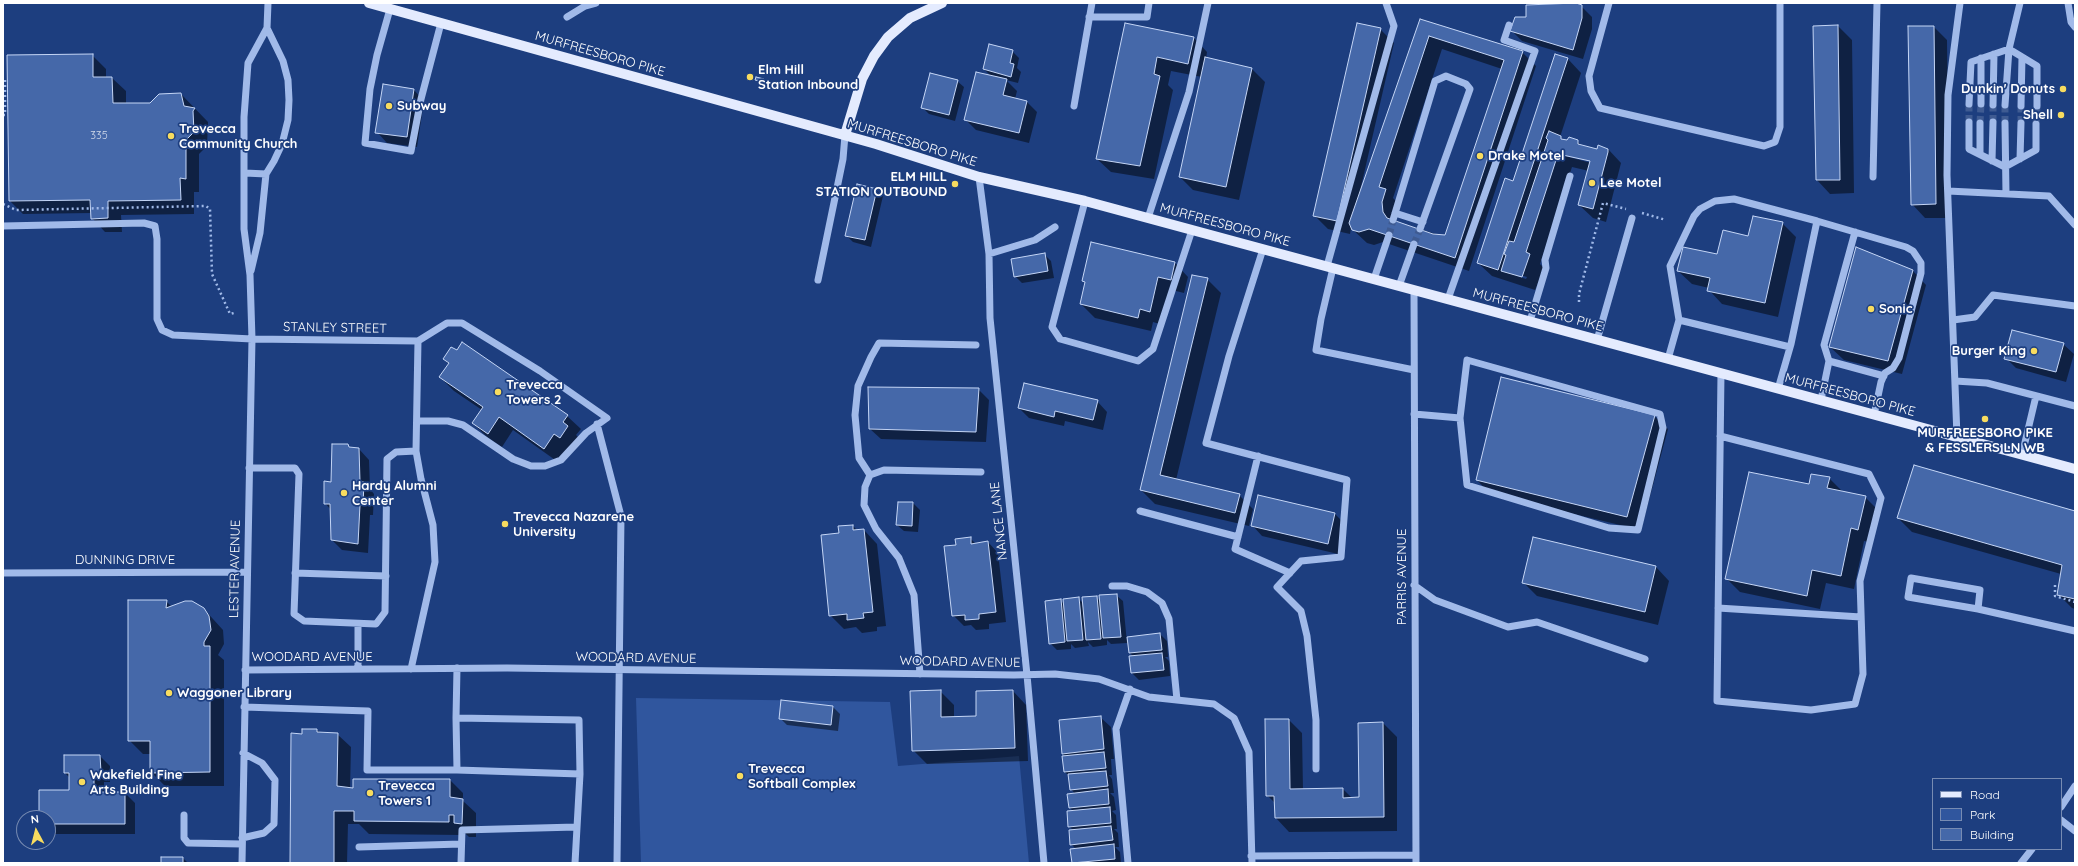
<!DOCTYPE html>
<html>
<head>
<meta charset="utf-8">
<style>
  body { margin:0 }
  #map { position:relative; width:2078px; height:866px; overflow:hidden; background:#1d3e7f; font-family:Quicksand,sans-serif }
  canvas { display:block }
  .frame { position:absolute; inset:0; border:4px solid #fff; pointer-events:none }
  .legend { position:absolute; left:1932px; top:778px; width:130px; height:72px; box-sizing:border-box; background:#1d3e7f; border:1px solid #778bb2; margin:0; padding:5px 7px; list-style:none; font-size:12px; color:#fff }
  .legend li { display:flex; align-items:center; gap:8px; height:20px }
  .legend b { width:20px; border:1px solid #778bb2 }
  .north { position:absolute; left:16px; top:810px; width:40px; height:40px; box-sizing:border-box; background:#1d3e7f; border:1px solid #778bb2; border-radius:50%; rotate:353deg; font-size:11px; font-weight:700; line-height:16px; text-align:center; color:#fff }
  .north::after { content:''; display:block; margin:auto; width:14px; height:18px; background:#f8dc5f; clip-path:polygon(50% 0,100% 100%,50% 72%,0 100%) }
</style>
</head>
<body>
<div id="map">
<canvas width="2078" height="866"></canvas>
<div class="frame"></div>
<ul class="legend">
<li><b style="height:5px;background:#e4ebfe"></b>Road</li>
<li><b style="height:11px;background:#30569e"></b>Park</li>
<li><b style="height:11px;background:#4568a9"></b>Building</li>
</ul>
<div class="north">N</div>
</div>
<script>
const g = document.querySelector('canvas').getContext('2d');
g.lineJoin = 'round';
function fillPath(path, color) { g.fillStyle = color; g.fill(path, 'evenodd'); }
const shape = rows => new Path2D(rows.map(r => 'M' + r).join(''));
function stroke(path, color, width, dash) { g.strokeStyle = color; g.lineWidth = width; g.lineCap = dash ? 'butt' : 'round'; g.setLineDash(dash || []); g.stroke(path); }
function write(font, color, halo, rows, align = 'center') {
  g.font = font + ' Quicksand,sans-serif'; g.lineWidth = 3.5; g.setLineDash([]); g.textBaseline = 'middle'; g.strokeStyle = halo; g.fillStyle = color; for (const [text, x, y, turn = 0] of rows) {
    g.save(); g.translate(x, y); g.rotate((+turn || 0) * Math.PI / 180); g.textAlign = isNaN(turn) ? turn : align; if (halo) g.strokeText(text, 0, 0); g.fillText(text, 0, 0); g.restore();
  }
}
const green = shape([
  [636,698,890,702,898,766,1019,756,1029,863,641,863]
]);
const shadow = shape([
  [1581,6,1592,17,1592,29,1583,59,1522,41,1512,31,1527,18],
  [1420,20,1522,52,1536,66,1469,271,1383,242,1374,245,1367,243,1351,228,1350,234,1328,229,1314,215,1380,29,1394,43,1360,191,1361,192],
  [1442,49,1502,69,1446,237,1396,222,1399,204,1393,198],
  [1126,24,1194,38,1207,52,1206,59,1252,69,1265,82,1239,200,1193,190,1180,177,1202,77,1171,71,1168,85,1173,90,1154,179,1111,172,1097,159],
  [1838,26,1852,40,1854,193,1830,194,1817,180],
  [1934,27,1947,40,1949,218,1925,218,1912,204],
  [1012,51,1019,58,1017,68,1021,72,1018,83,1006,80,1017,91,1015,99,1027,102,1037,112,1029,143,976,130,965,119,991,76,984,69],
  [92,55,106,69,106,78,112,78,126,91,126,104,150,104,181,94,208,122,207,146,199,154,199,192,194,192,194,214,121,215,122,232,105,232,92,218,92,213,23,214,10,201],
  [1568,59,1581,73,1560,137,1564,141,1577,141,1582,146,1598,150,1608,149,1621,163,1606,222,1593,218,1579,205,1589,171,1572,167,1540,264,1544,268,1535,290,1492,276,1478,263],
  [1561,153,1595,162,1595,164,1561,155],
  [1517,274,1527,277,1526,279,1517,276],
  [757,78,764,79,766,84,760,83],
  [957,81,964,87,955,121,929,114,922,107],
  [414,90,424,101,417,147,387,143,377,132],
  [876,190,883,196,871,247,853,242,846,235],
  [1782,223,1796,237,1778,317,1722,304,1709,290,1709,288,1692,284,1678,271,1718,256,1749,237],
  [1044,254,1051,261,1054,278,1022,283,1015,276],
  [1175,263,1188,277,1184,293,1172,290,1163,325,1153,322,1151,331,1095,318,1081,304,1086,284,1083,281],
  [1913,271,1926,285,1902,374,1844,360,1830,347],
  [1207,279,1221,293,1176,480,1239,495,1253,509,1249,526,1155,504,1141,490],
  [2063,344,2074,354,2066,382,2016,368,2006,358],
  [457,352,567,416,581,429,576,435,581,440,558,462,513,430,502,447,487,437,473,423,482,410,454,391,440,377,449,364,444,359],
  [978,389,989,400,986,442,881,439,870,429],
  [1097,401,1107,412,1103,430,1065,421,1064,426,1029,418,1019,408],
  [1654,416,1668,429,1641,530,1490,494,1477,480],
  [348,445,351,449,359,449,369,460,370,489,374,494,373,515,370,515,368,553,342,550,332,540,331,510,325,503],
  [1829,478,1843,492,1865,497,1879,511,1872,543,1864,541,1854,589,1826,583,1820,609,1740,592,1727,579,1810,485],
  [913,503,920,510,918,532,904,531,897,525],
  [2075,512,2075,609,2072,608,2058,594,2061,574,1912,532,1898,518],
  [1335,514,1345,524,1338,554,1262,536,1252,525],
  [853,526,858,531,864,530,877,544,886,626,877,627,877,631,862,633,856,627,844,629,830,615,840,534],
  [970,538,976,544,988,542,998,553,1006,622,989,624,989,629,976,630,971,625,964,626,953,615,957,546],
  [1656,567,1669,581,1658,625,1537,596,1524,583],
  [1116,595,1123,601,1127,643,1111,644,1107,640,1107,645,1093,647,1088,642,1089,646,1075,648,1071,644,1071,649,1057,650,1050,643,1060,600,1064,604,1078,598,1083,603,1096,597,1101,602],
  [166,601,172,607,203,608,223,630,224,644,218,655,224,660,224,786,165,786,151,772,151,754,143,754,129,740],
  [1160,634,1167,641,1168,657,1165,657,1169,661,1170,676,1139,680,1132,673,1130,657,1134,657,1130,653],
  [940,691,954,705,954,717,977,717,1013,691,1026,705,1028,761,927,764,913,750],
  [833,707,840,714,838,731,787,725,780,718],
  [1100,717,1111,727,1114,759,1111,759,1112,775,1109,775,1112,779,1114,793,1110,793,1114,797,1116,810,1112,811,1116,815,1117,829,1114,829,1118,833,1119,847,1115,847,1120,852,1121,863,1073,863,1076,849,1071,844,1074,831,1069,826,1073,811,1070,808,1075,794,1071,789,1070,777,1065,772,1063,757,1066,757,1062,753],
  [1289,720,1302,733,1303,790,1343,789,1352,798,1360,798,1383,723,1397,737,1397,831,1289,832,1276,818,1276,804,1267,795],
  [303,730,317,730,321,733,337,734,351,747,350,789,450,780,463,793,463,801,476,813,476,837,469,837,462,830,462,835,369,834,359,824,348,824,347,863,290,863],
  [100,756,110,766,110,782,104,782,104,793,125,793,135,803,135,834,51,834,48,831,48,818,40,818,70,791,70,778,65,773],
  [183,858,188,863,162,863]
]);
const building = shape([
  [1576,3,1582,5,1582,18,1573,50,1510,31,1515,17,1526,17,1526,5,1576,3],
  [1420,19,1523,51,1455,258,1369,229,1359,232,1352,230,1349,223,1420,19],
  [1429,36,1504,60,1445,235,1433,234,1387,218,1383,212,1382,202,1386,189,1379,187,1429,36],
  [1125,23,1194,37,1188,64,1157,57,1154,74,1160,76,1140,166,1096,159,1125,23],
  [1357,23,1381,28,1337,221,1313,216,1357,23],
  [1838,25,1840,180,1816,180,1813,26,1838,25],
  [1908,26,1934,26,1936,204,1911,205,1908,26],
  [989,44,1013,50,1010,63,1014,64,1011,77,983,69,989,44],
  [93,54,93,77,112,77,113,103,150,103,159,94,181,93,184,106,195,108,193,111,194,132,186,140,186,179,180,178,181,200,108,201,108,218,91,219,90,200,9,201,7,55,93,54],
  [1555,54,1568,58,1498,270,1477,263,1505,178,1513,181,1555,54],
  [1205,57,1252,68,1226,187,1179,177,1205,57],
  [976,72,1007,79,1003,95,1027,101,1019,133,964,120,976,72],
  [930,73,958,80,949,115,921,108,930,73],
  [756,77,764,79,763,82,755,80,756,77],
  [383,84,414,89,407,137,375,133,383,84],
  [1549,131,1561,136,1561,139,1567,140,1569,137,1578,140,1578,144,1597,149,1598,145,1608,149,1608,152,1593,209,1578,205,1590,161,1558,154,1526,252,1530,254,1522,277,1501,271,1506,255,1504,254,1509,241,1514,242,1548,140,1546,138,1549,131],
  [857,184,877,189,865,240,845,236,857,184],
  [1753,216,1783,222,1765,303,1707,291,1710,278,1677,271,1683,247,1717,254,1723,230,1748,236,1753,216],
  [1091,242,1175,262,1171,280,1158,277,1150,312,1140,309,1138,318,1080,304,1085,282,1082,281,1091,242],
  [1856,247,1913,270,1888,361,1829,347,1856,247],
  [1045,253,1048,271,1014,277,1011,259,1045,253],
  [1192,275,1208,278,1160,475,1240,494,1235,513,1140,490,1192,275],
  [2012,330,2064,343,2056,372,2004,359,2012,330],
  [462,342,568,415,563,422,568,426,560,438,554,434,544,449,499,417,488,434,472,423,483,407,439,377,449,363,443,359,451,347,457,350,462,342],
  [1501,377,1655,415,1627,517,1476,480,1501,377],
  [1024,383,1098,400,1093,420,1055,411,1054,417,1018,408,1024,383],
  [868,387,979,388,976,432,869,429,868,387],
  [332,444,348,444,349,447,359,448,360,482,364,482,363,505,360,505,358,544,331,540,330,504,324,504,324,481,331,482,332,444],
  [1914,465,2075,511,2075,599,2057,595,2062,565,1897,518,1914,465],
  [1749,472,1809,484,1811,474,1830,477,1827,488,1866,496,1858,530,1851,528,1841,576,1812,570,1807,596,1725,579,1749,472],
  [1258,495,1335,513,1328,544,1251,526,1258,495],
  [898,502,913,502,912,526,896,525,898,502],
  [853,525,853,530,864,529,873,612,863,613,864,618,847,620,847,614,829,616,821,535,839,533,838,526,853,525],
  [971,537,971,544,988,541,996,612,979,614,979,619,965,620,965,615,952,616,944,546,956,545,955,539,971,537],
  [1533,537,1656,566,1645,612,1522,583,1533,537],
  [1117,594,1121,637,1103,638,1099,595,1117,594],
  [1097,596,1101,639,1086,640,1082,597,1097,596],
  [1079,597,1083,640,1067,641,1063,599,1079,597],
  [1061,599,1065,642,1049,644,1045,601,1061,599],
  [128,600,167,600,166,608,185,601,192,601,204,608,209,616,211,630,204,642,204,646,210,646,210,772,150,773,150,741,128,741,128,600],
  [1160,633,1162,650,1129,653,1127,637,1160,633],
  [1162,653,1164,670,1131,673,1129,656,1162,653],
  [941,690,941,717,976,716,976,691,1013,690,1015,748,912,751,910,691,941,690],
  [781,700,833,706,831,725,779,719,781,700],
  [1101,716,1104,749,1062,754,1059,720,1101,716],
  [1265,719,1289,719,1290,789,1343,788,1343,798,1359,797,1358,723,1383,722,1384,817,1275,818,1274,796,1266,796,1265,719],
  [302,729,317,729,317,732,338,733,337,786,353,788,353,779,450,779,450,797,463,799,462,824,454,823,454,815,449,815,449,822,354,821,354,811,334,811,334,863,290,863,291,733,302,734,302,729],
  [1104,752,1106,768,1064,772,1062,756,1104,752],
  [64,755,100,755,101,772,94,772,94,792,125,792,125,824,48,824,48,818,39,818,39,790,69,790,69,773,64,773,64,755],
  [1106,771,1108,786,1070,790,1068,774,1106,771],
  [1108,789,1109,804,1069,808,1067,794,1108,789],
  [1110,807,1111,823,1068,827,1067,811,1110,807],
  [1111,826,1113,840,1070,845,1069,830,1111,826],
  [1114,844,1115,859,1072,863,1070,849,1114,844],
  [161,857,183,857,183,863,161,863,161,857]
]);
const minorTunnel = shape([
  [1969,122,1969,104],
  [1993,122,1993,105],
  [1980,123,1981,104],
  [2005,123,2005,105],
  [2021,123,2021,106],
  [2036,124,2037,106],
  [1389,235,1393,220],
  [1414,244,1420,229]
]);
const path = shape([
  [3,115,5,115,5,80],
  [3,204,16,210,206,206,210,209,212,274,230,314,234,313],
  [1642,213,1666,220],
  [1579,302,1579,294,1603,203,1626,209],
  [2055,585,2055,596,2075,602]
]);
const minor = shape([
  [1609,3,1589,76,1591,91,1600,108,1764,146,1775,142,1780,127,1780,3],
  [2068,3,2071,22,2075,27],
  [390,9,377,55,370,89,365,143,411,151,421,99,441,23],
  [567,17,585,6,596,3],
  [1089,17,1147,17,1149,3],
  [1969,104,1971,62,2009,49,2037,66,2037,106],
  [1981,104,1981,58],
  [1993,105,1994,54],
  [2005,105,2009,49,2020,3],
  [1074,106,1092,3],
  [2021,106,2022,57],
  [1969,122,1969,149,2005,167,2036,150,2036,124],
  [2005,123,2006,194],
  [1980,154,1980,123],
  [2020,159,2021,123],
  [1992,161,1993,122],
  [245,173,266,174],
  [979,177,989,254,990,318,1027,675,1044,863],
  [1873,177,1877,3],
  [1948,191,2049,196,2075,225],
  [1085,201,1052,327,1060,339,1138,361,1153,349,1192,230],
  [1395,213,1423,222],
  [1148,218,1189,92,1208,3],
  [1393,220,1435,81,1446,76,1466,84,1470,89,1420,229],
  [3,226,144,223,155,226,157,239,157,319,162,330,173,335,252,339,418,341],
  [1263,249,1229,356,1206,443,1347,480,1341,557,1301,561,1277,587,1301,611,1307,636,1316,720,1316,769],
  [989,254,1035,240,1055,227],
  [1327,266,1394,26,1386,3],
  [1333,268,1321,319,1316,350,1414,370],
  [251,271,260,233,266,174,274,161,282,144,288,120,289,100,288,80,283,61,267,28],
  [1374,279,1389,235],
  [818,280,843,159,845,135],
  [1399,286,1414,244],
  [1414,290,1416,863],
  [1448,299,1535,51,1504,40,1509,25],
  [1679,320,1790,347],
  [1953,320,1975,317,1993,295,2075,306],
  [1530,321,1546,268,1545,260,1570,176],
  [1597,340,1632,218],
  [1668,359,1679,320,1670,266,1694,216,1700,209,1715,201,1734,199,1817,221,1906,247,1913,251,1921,263,1921,273,1899,358,1893,368,1885,373,1881,382,1874,415],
  [1829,361,1884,376],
  [1955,381,1987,383,2075,406],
  [1778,389,1791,344,1817,221],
  [1821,400,1829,361,1824,345,1855,232],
  [1414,414,1460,418,1467,360,1660,414,1663,428,1638,530,1609,528,1467,485,1460,418],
  [417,421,448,421,463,425,513,459,531,466,545,466,561,460,586,433,607,418,540,371,462,323,447,323,418,341],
  [597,424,621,516,617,863],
  [1720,436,1869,474,1881,498,1860,581,1863,674,1855,704,1811,710,1717,701,1721,373],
  [1957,437,1947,175,1948,95,1960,3],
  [2022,455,2036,396],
  [1258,456,1235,549,1290,573],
  [249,468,295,468,299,474,294,614,304,621,376,624,385,612,387,459,396,452,416,451],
  [870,475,859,458,855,415,858,386,871,357,879,343,976,345],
  [1140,511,1238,537],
  [3,573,247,572],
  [295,573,386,576],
  [1414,585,1435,600,1508,627,1537,622,1645,659],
  [1112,586,1127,586,1147,592,1162,603,1169,619,1177,700],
  [1718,608,1861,617],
  [1978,609,1980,590,1911,578,1908,597,1978,609,2075,631],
  [358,669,358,624],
  [411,669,435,562,433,525,421,479,416,451,418,341],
  [245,670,507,668,1014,675,1055,674,1099,679,1149,697,1214,704,1234,718,1249,752,1252,863],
  [920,674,914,595,899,558,876,529,864,505,865,487,870,475,884,470,981,472],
  [244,707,368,711,367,770,457,770],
  [456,718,457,668],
  [2061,807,2075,786],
  [184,815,184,838,188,843,242,844],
  [2061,820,2075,831],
  [242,838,264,833,274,824,275,780,262,763,243,753],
  [359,847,461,844],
  [1251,856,1416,855],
  [242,863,252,339,250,275,244,229,244,117,248,63,267,28,268,3],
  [461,863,462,830,576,827],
  [575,863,580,774,579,720,456,718,457,770,580,774],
  [1128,863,1116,729,1130,689],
  [2021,863,2032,849]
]);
const major = shape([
  [369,3,876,144,979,177,1085,201,2075,469],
  [845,135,862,79,874,56,888,37,910,18,942,3]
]);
const markers = [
  [750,77,4,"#f8dc5f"],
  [2063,89,4,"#f8dc5f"],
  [389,106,4,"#f8dc5f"],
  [2061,115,4,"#f8dc5f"],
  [171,136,4,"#f8dc5f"],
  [1480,156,4,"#f8dc5f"],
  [1592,183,4,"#f8dc5f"],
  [955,184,4,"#f8dc5f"],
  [1871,309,4,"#f8dc5f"],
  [2034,351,4,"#f8dc5f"],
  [498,392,4,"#f8dc5f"],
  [1985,419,4,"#f8dc5f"],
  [344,493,4,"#f8dc5f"],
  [505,524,4,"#f8dc5f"],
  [169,693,4,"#f8dc5f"],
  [740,776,4,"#f8dc5f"],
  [82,782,4,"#f8dc5f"],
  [370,793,4,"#f8dc5f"]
];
const numberNames = [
  ["335",99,136]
];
const streetNames = [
  ["MURFREESBORO PIKE",600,54,16],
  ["MURFREESBORO PIKE",912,143,17],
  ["MURFREESBORO PIKE",1225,225,15],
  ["MURFREESBORO PIKE",1538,310,15],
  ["STANLEY STREET",335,328,1],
  ["MURFREESBORO PIKE",1850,395,15],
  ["NANCE LANE",999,521,-96],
  ["DUNNING DRIVE",125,560],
  ["LESTER AVENUE",235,569,-89],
  ["PARRIS AVENUE",1402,577,-90],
  ["WOODARD AVENUE",312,657],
  ["WOODARD AVENUE",636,658,1],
  ["WOODARD AVENUE",960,662,1]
];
const poiNames = [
  ["Elm Hill",758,70],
  ["Station Inbound",758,85],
  ["Dunkin' Donuts",2055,89,"right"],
  ["Subway",397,106],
  ["Shell",2053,115,"right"],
  ["Trevecca",179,129],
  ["Community Church",179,144],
  ["Drake Motel",1488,156],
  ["ELM HILL",947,177,"right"],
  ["STATION OUTBOUND",947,192,"right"],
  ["Lee Motel",1600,183],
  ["Sonic",1879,309],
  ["Burger King",2026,351,"right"],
  ["Trevecca",506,385],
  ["Towers 2",506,400],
  ["MURFREESBORO PIKE",1985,433,"center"],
  ["& FESSLERS LN WB",1985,448,"center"],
  ["Hardy Alumni",352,486],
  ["Center",352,501],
  ["Trevecca Nazarene",513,517],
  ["University",513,532],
  ["Waggoner Library",177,693],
  ["Trevecca",748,769],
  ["Softball Complex",748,784],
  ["Wakefield Fine",90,775],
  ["Arts Building",90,790],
  ["Trevecca",378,786],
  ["Towers 1",378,801]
];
fillPath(green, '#30569e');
fillPath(shadow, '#0007');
fillPath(building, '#4568a9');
stroke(building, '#c5d6f6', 1);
stroke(minorTunnel, '#3f5b92', 7, [7, 3.5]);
stroke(path, '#a1bae9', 2.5, [2, 3]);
stroke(minor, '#a1bae9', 7);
stroke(major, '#e4ebfe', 10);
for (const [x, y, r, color] of markers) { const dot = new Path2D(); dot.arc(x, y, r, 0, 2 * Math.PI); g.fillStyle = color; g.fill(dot); stroke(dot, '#1d3e7f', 1.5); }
write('11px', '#d0d9ea', null, numberNames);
write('13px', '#fff', '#1d3e7f', streetNames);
write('bold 13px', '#fff', '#1d3e7f', poiNames, 'left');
</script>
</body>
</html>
